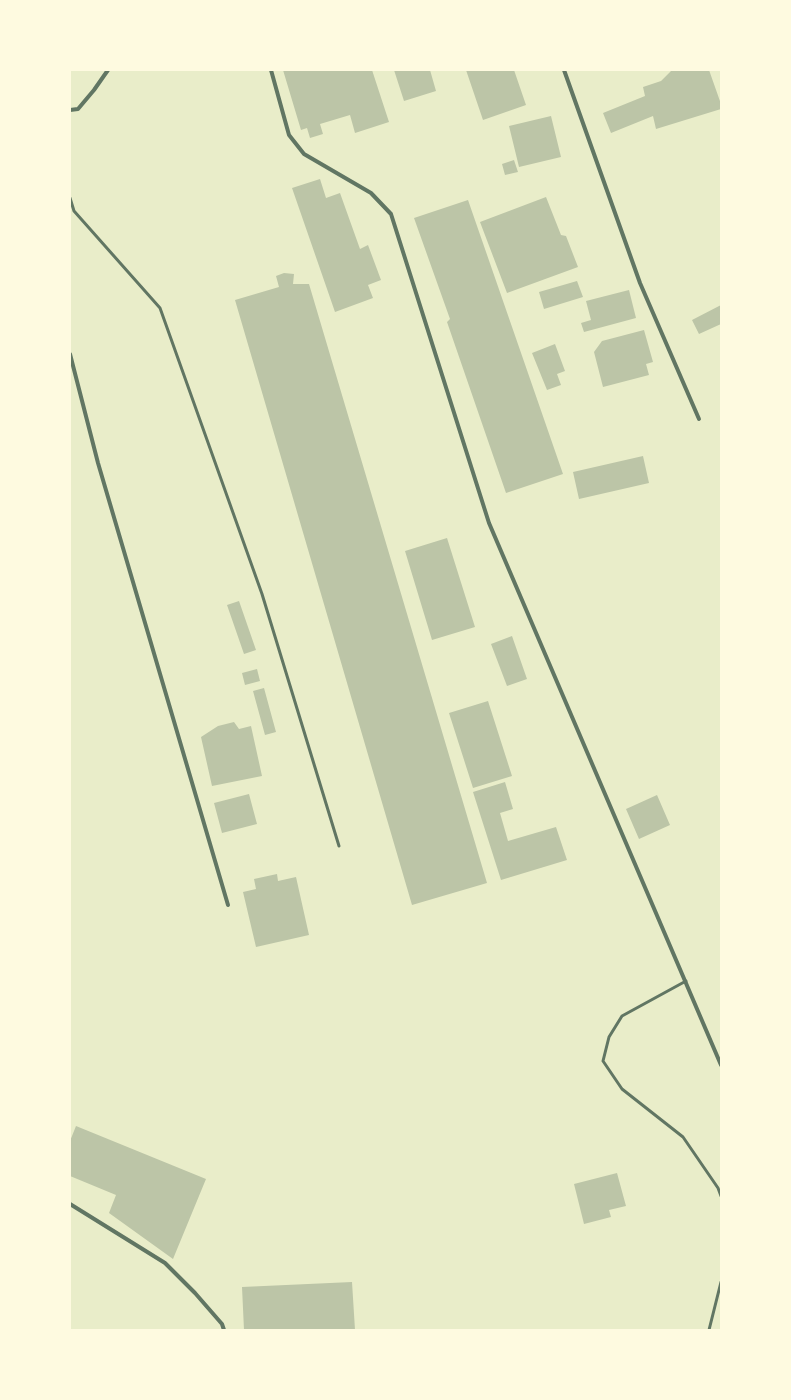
<!DOCTYPE html>
<html>
<head>
<meta charset="utf-8">
<style>
  body { margin:0 }
  #map { position:relative; width:791px; height:1400px; overflow:hidden; background:#e9edc9; font-family:"Fira Sans",sans-serif }
  canvas { display:block }
  .frame { position:absolute; inset:0; border:71px solid #fefae0; pointer-events:none }
</style>
</head>
<body>
<div id="map">
<canvas width="791" height="1400"></canvas>
<div class="frame"></div>
</div>
<script>
const g = document.querySelector('canvas').getContext('2d');
g.lineJoin = 'round';
function fillPath(path, color) { g.fillStyle = color; g.fill(path, 'evenodd'); }
const shape = rows => new Path2D(rows.map(r => 'M' + r).join(''));
function stroke(path, color, width, dash) { g.strokeStyle = color; g.lineWidth = width; g.lineCap = dash ? 'butt' : 'round'; g.setLineDash(dash || []); g.stroke(path); }
const building = shape([
  [283,70,372,70,389,122,355,133,350,115,320,124,323,134,310,138,307,128,301,130],
  [394,70,430,70,436,91,404,101],
  [466,70,514,70,526,105,483,120],
  [675,70,709,70,721,104,721,109,656,129,653,116,611,133,603,113,645,96,643,87,661,81,671,71],
  [551,116,561,157,519,167,509,126],
  [514,160,518,172,505,175,502,164],
  [320,179,326,198,340,193,360,249,368,245,381,280,368,285,373,298,335,312,292,188],
  [546,197,561,235,566,236,578,267,507,293,480,222],
  [468,200,563,474,506,493,447,322,450,319,414,218],
  [284,273,294,274,293,284,309,284,487,883,412,905,235,300,279,287,276,276],
  [577,281,583,297,544,309,539,292],
  [629,290,636,318,584,332,581,323,591,320,586,301],
  [721,305,721,324,699,334,692,320],
  [644,330,653,362,646,364,649,375,603,387,594,352,602,341],
  [555,344,565,371,557,374,561,385,547,390,532,353],
  [643,456,649,483,579,499,573,472],
  [447,538,475,627,432,640,405,551],
  [239,601,256,650,244,654,227,605],
  [512,636,527,679,507,686,491,644],
  [257,669,260,681,245,685,242,673],
  [264,688,276,732,265,735,253,691],
  [488,701,512,776,473,788,449,713],
  [234,722,239,729,251,726,262,776,212,786,201,737,218,726],
  [505,782,513,809,500,813,508,841,556,827,567,860,501,880,473,792],
  [249,794,257,824,222,833,214,803],
  [657,795,670,825,639,839,626,809],
  [277,874,278,881,296,877,309,935,256,947,243,892,256,889,254,879],
  [76,1126,206,1179,173,1259,109,1213,116,1195,70,1176,70,1141],
  [617,1173,626,1206,609,1210,611,1217,584,1224,574,1184],
  [352,1282,355,1330,244,1330,242,1287]
]);
const service = shape([
  [70,198,74,211,160,308,262,594,339,846],
  [686,981,622,1016,609,1037,603,1061,622,1089,683,1137,718,1188,721,1196],
  [709,1330,721,1282]
]);
const minor = shape([
  [271,70,289,135,304,154,371,193,391,214,489,523,721,1065],
  [564,70,640,283,699,419],
  [70,110,78,109,94,90,108,70],
  [70,354,98,463,228,905],
  [70,1204,165,1263,195,1293,222,1324,224,1330]
]);
fillPath(building, '#bcc5a7');
stroke(service, '#617663', 3);
stroke(minor, '#617663', 4);
</script>
</body>
</html>
